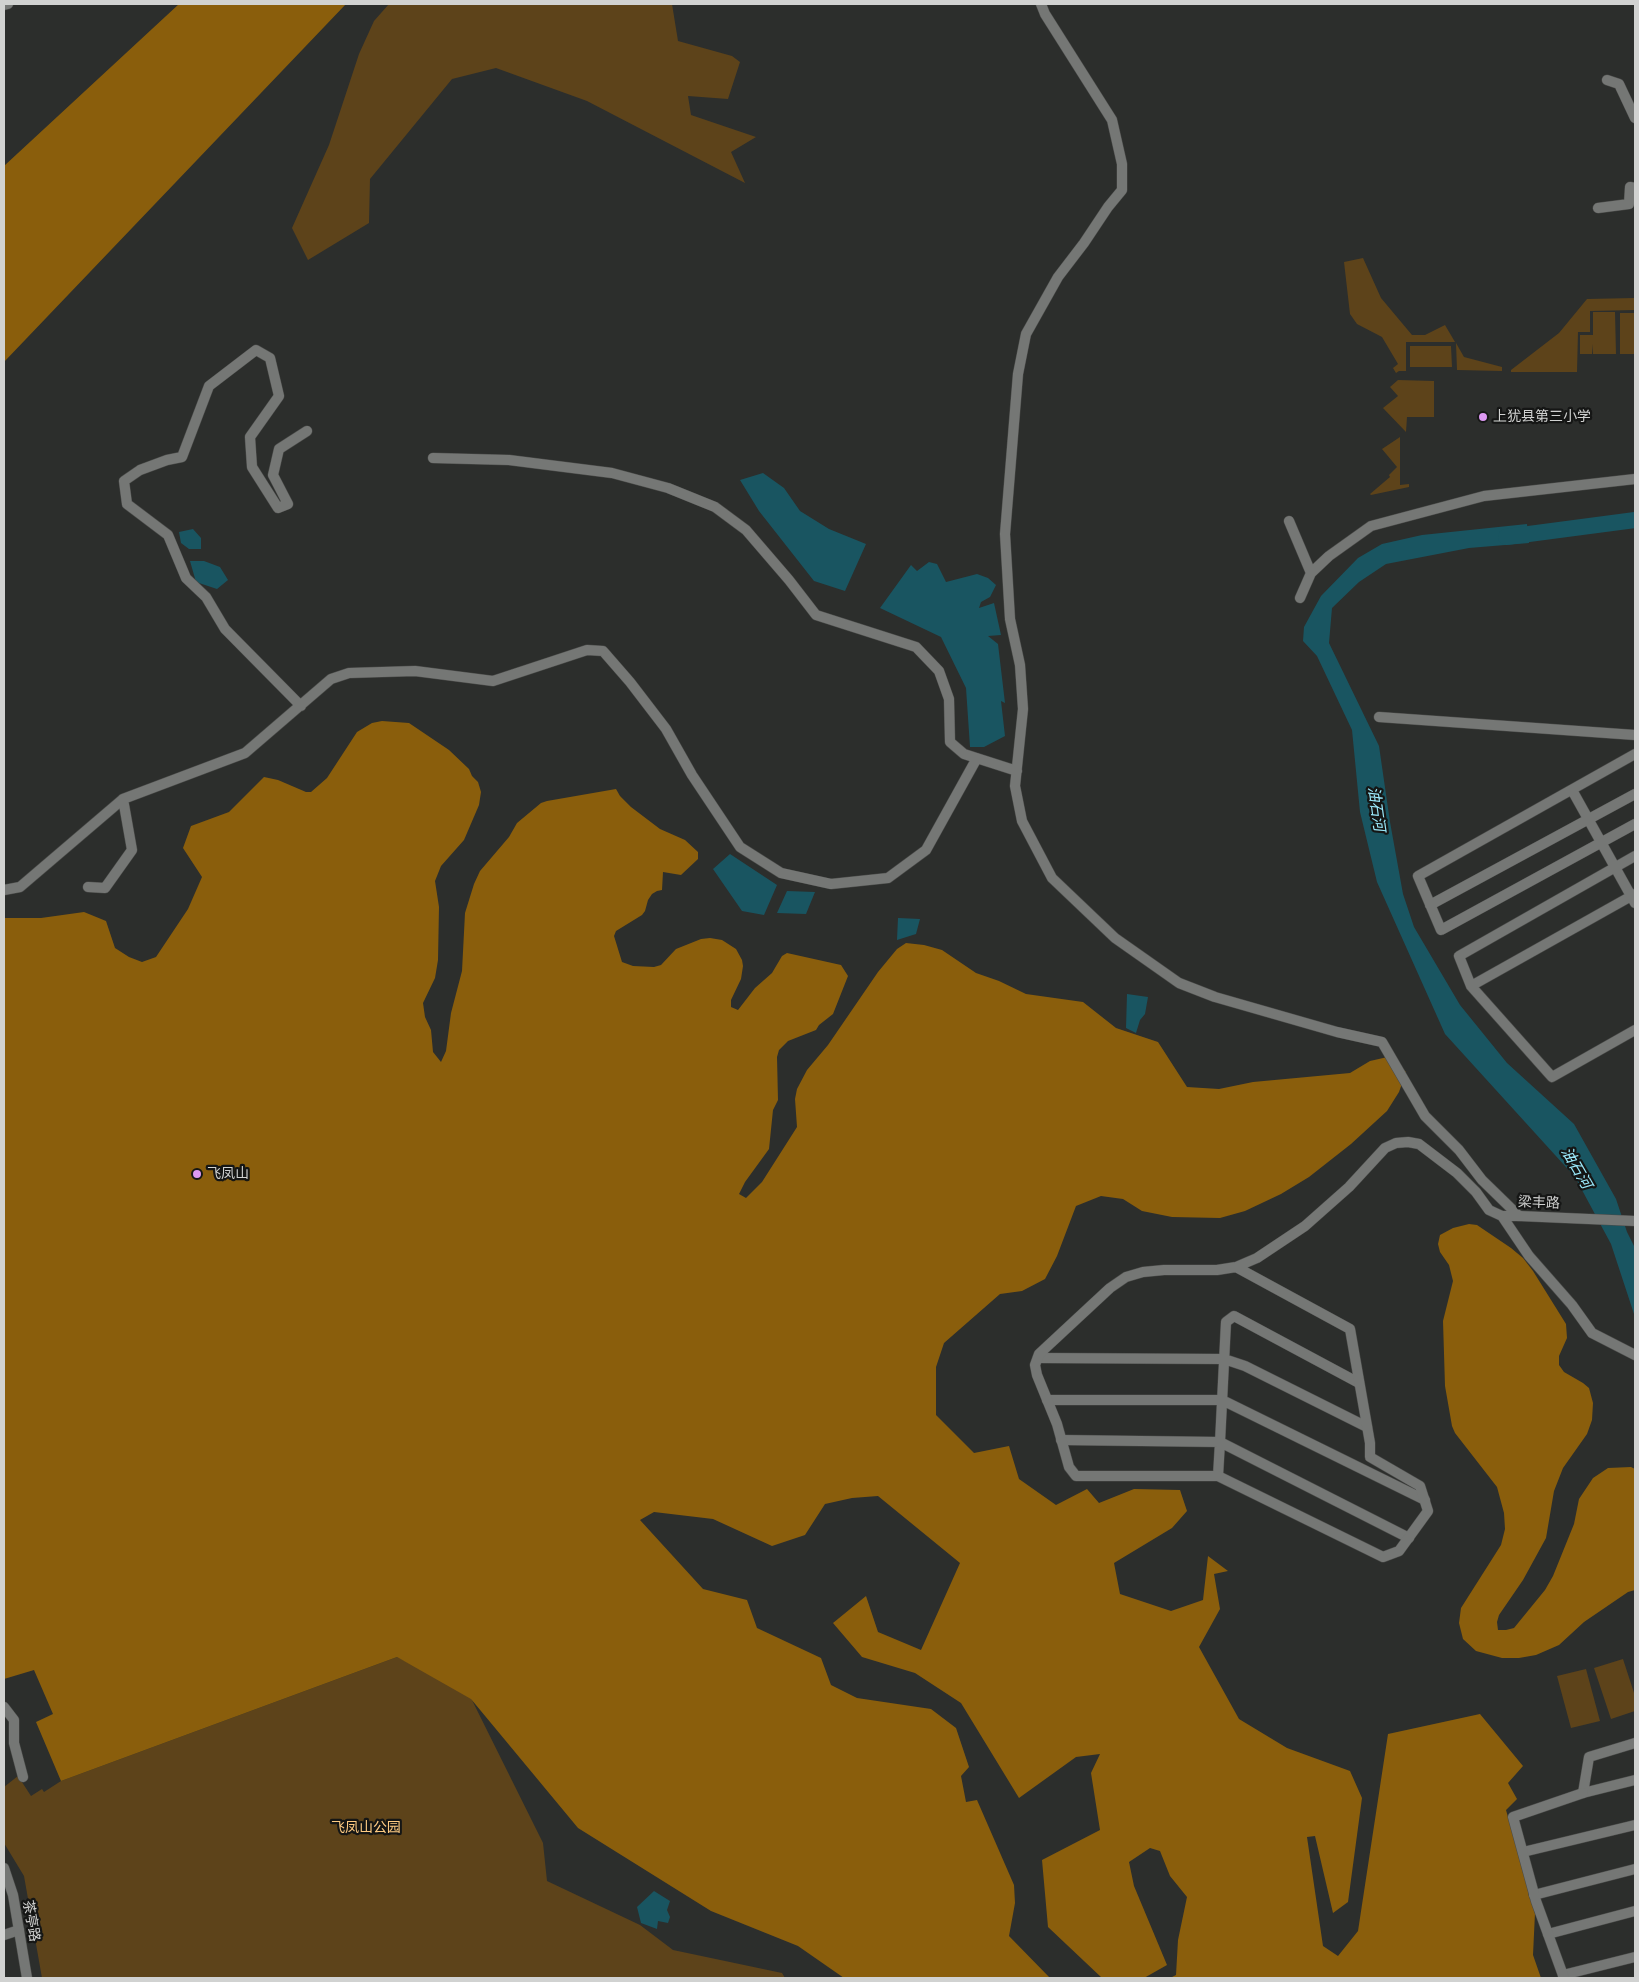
<!DOCTYPE html>
<html>
<head>
<meta charset="utf-8">
<style>
  body { margin:0 }
  #map { position:relative; width:1639px; height:1982px; overflow:hidden; background:#2c2e2c; font-family:Figtree,sans-serif }
  canvas { display:block }
  .frame { position:absolute; inset:0; border:5px solid #d1d2d1; pointer-events:none }
</style>
</head>
<body>
<div id="map">
<canvas width="1639" height="1982"></canvas>
<div class="frame"></div>
</div>
<script>
const g = document.querySelector('canvas').getContext('2d');
g.lineJoin = 'round';
function fillPath(path, color) { g.fillStyle = color; g.fill(path, 'evenodd'); }
const shape = rows => new Path2D(rows.map(r => 'M' + r).join(''));
function stroke(path, color, width, dash) { g.strokeStyle = color; g.lineWidth = width; g.lineCap = dash ? 'butt' : 'round'; g.setLineDash(dash || []); g.stroke(path); }
function write(font, color, halo, rows, align = 'center') {
  g.font = font + ' Figtree,"Noto Sans SC",sans-serif'; g.lineWidth = 4.5; g.setLineDash([]); g.textBaseline = 'middle'; g.strokeStyle = halo; g.fillStyle = color; for (const [text, x, y, turn = 0] of rows) {
    g.save(); g.translate(x, y); g.rotate((+turn || 0) * Math.PI / 180); g.textAlign = isNaN(turn) ? turn : align; if (halo) g.strokeText(text, 0, 0); g.fillText(text, 0, 0); g.restore();
  }
}
const green = shape([
  [389,4,672,4,678,41,732,56,740,62,728,99,688,96,691,115,756,137,731,152,745,183,587,101,496,68,452,79,370,179,369,223,308,260,292,228,329,145,359,54,374,21],
  [1363,258,1381,298,1412,335,1425,335,1445,325,1455,342,1406,342,1406,371,1399,371,1396,373,1393,368,1398,364,1382,337,1357,324,1350,314,1344,262],
  [1635,298,1635,310,1590,311,1590,332,1578,332,1577,372,1511,372,1511,370,1559,333,1587,299],
  [1593,312,1615,312,1616,354,1593,354,1593,344,1592,354,1580,354,1580,335,1593,335],
  [1620,313,1635,313,1635,354,1620,354],
  [1456,343,1464,357,1502,367,1502,371,1457,370],
  [1410,346,1451,346,1452,367,1410,367],
  [1398,380,1434,381,1434,417,1407,417,1406,432,1383,408,1398,396,1390,387],
  [1400,437,1400,485,1409,484,1409,487,1371,495,1370,494,1390,477,1389,475,1397,467,1382,449],
  [397,1657,468,1692,543,1843,547,1881,640,1925,673,1950,782,1973,785,1978,42,1978,24,1876,4,1843,4,1787,18,1776,31,1796,42,1789,44,1792,61,1781],
  [1623,1659,1635,1696,1635,1711,1611,1719,1594,1668],
  [1586,1669,1600,1721,1571,1728,1557,1676]
]);
const forest = shape([
  [179,4,346,4,4,362,4,166],
  [382,721,409,723,449,750,469,769,472,776,478,782,481,792,479,805,464,840,441,866,435,881,439,907,438,960,435,978,423,1003,425,1017,431,1030,433,1052,441,1062,446,1051,451,1013,462,971,465,913,474,884,480,871,509,837,517,823,541,803,547,801,616,789,620,796,631,807,660,829,685,840,698,852,698,859,681,875,663,872,662,890,657,891,652,894,648,900,645,911,642,915,616,931,614,936,622,962,633,966,654,967,661,965,676,949,701,939,710,938,722,940,736,949,742,960,743,966,741,979,731,1000,731,1007,738,1010,755,988,772,973,782,956,787,953,841,965,848,976,833,1014,819,1025,816,1030,788,1041,779,1050,777,1057,778,1100,773,1110,769,1149,745,1182,739,1194,746,1198,762,1182,797,1127,795,1099,797,1089,807,1070,828,1045,878,972,897,949,906,943,924,945,942,950,976,973,999,981,1026,994,1083,1002,1116,1028,1158,1042,1187,1087,1219,1089,1253,1082,1350,1073,1370,1061,1392,1056,1406,1072,1399,1092,1387,1111,1351,1144,1309,1177,1281,1194,1245,1211,1220,1218,1172,1217,1142,1211,1123,1199,1101,1196,1076,1206,1057,1256,1045,1279,1022,1291,1000,1294,944,1343,936,1367,936,1415,974,1453,1009,1446,1019,1479,1056,1505,1087,1489,1099,1503,1134,1489,1180,1490,1187,1511,1172,1528,1114,1563,1120,1594,1171,1611,1203,1600,1208,1556,1228,1571,1214,1574,1220,1609,1199,1647,1239,1719,1287,1748,1350,1771,1362,1798,1348,1902,1333,1913,1315,1836,1307,1837,1323,1946,1338,1956,1358,1931,1388,1734,1480,1714,1523,1766,1508,1783,1517,1799,1506,1810,1535,1913,1533,1955,1541,1978,1170,1978,1176,1975,1178,1940,1187,1897,1170,1876,1160,1851,1150,1848,1129,1862,1134,1886,1167,1965,1144,1978,1102,1978,1048,1927,1042,1860,1100,1830,1091,1773,1100,1754,1076,1757,1019,1798,961,1703,915,1673,862,1657,833,1623,866,1596,878,1632,921,1650,960,1563,878,1496,852,1498,825,1504,805,1535,772,1546,713,1519,654,1512,640,1520,703,1589,747,1600,757,1628,821,1658,831,1685,857,1698,931,1709,956,1728,969,1767,961,1776,966,1802,977,1800,1014,1885,1015,1903,1009,1936,1050,1978,844,1978,798,1946,711,1911,578,1828,471,1699,397,1657,61,1781,36,1722,53,1714,34,1670,4,1679,4,918,41,918,84,912,106,921,115,948,129,957,142,962,156,957,188,909,202,877,183,848,191,826,229,812,264,777,278,780,306,792,311,792,327,778,357,732,372,723],
  [1469,1224,1477,1225,1511,1248,1523,1258,1533,1271,1566,1324,1567,1338,1559,1356,1559,1365,1564,1372,1583,1383,1589,1388,1593,1403,1592,1420,1587,1434,1563,1468,1554,1491,1546,1538,1523,1580,1499,1615,1497,1622,1498,1630,1506,1630,1514,1628,1545,1590,1553,1576,1574,1524,1579,1499,1593,1478,1608,1468,1631,1467,1635,1469,1635,1590,1628,1592,1584,1622,1559,1645,1536,1655,1519,1658,1502,1658,1476,1651,1463,1639,1459,1623,1461,1608,1501,1545,1505,1529,1504,1513,1497,1487,1455,1433,1452,1426,1445,1386,1443,1321,1453,1281,1449,1265,1440,1252,1438,1244,1440,1235,1453,1228]
]);
const water = shape([
  [763,473,784,488,800,511,829,529,866,544,845,591,814,581,759,511,740,480],
  [1527,524,1529,543,1469,548,1386,564,1359,582,1332,608,1329,643,1379,746,1390,822,1403,894,1414,927,1460,1005,1507,1063,1574,1124,1616,1199,1627,1232,1635,1248,1635,1317,1611,1244,1575,1177,1445,1034,1377,882,1360,812,1352,730,1317,656,1303,641,1304,627,1321,596,1358,558,1382,544,1422,535],
  [193,529,201,538,201,549,189,549,181,543,179,532],
  [190,561,204,561,220,567,228,580,217,589,196,582],
  [929,562,937,564,946,582,977,574,988,578,996,585,990,597,981,602,979,608,994,603,1001,635,988,636,998,644,1005,703,1001,701,1005,736,984,747,970,747,966,688,941,637,880,608,911,565,917,571],
  [730,854,777,885,764,915,742,911,713,869],
  [787,891,815,892,806,914,777,913],
  [898,918,920,919,916,934,897,940],
  [1127,994,1148,997,1145,1014,1140,1020,1136,1033,1126,1028],
  [654,1891,670,1901,667,1910,670,1917,668,1923,658,1921,657,1929,641,1923,637,1907]
]);
const river = shape([
  [1506,537,1635,520]
]);
const minor = shape([
  [1041,4,1045,14,1112,120,1122,164,1122,190,1108,207,1084,243,1058,277,1026,334,1018,374,1005,534,1010,619,1020,665,1023,709,1015,786,1022,821,1052,878,1115,938,1179,983,1215,997,1337,1032,1382,1042,1425,1116,1459,1150,1482,1180,1519,1216],
  [4,5,8,4],
  [1607,80,1619,84,1635,118],
  [1598,208,1629,204,1630,187,1635,188],
  [433,458,509,460,612,473,668,488,715,507,746,530,789,580,816,615,916,647,939,671,949,699,950,742,964,754,1017,771],
  [301,706,225,629,206,597,186,578,168,535,127,504,124,481,140,470,167,460,182,457,209,386,256,350,270,358,279,396,250,437,252,467,278,508,288,504,273,475,279,449,307,431],
  [1379,717,1635,735],
  [1635,754,1418,876,1441,930,1635,824],
  [1572,790,1635,903],
  [1635,856,1459,956,1471,986,1552,1077,1635,1030],
  [88,887,105,888,132,850,123,799,245,753,331,679,349,673,415,671,493,681,587,650,603,651,630,682,666,729,692,775,740,847,781,873,831,884,888,878,926,850,977,758],
  [4,890,20,887,123,799],
  [1430,905,1635,794],
  [1471,986,1635,894],
  [1038,1358,1224,1359,1245,1366,1367,1427],
  [1047,1400,1222,1400,1425,1500],
  [1061,1440,1220,1442,1226,1322,1234,1316,1359,1383],
  [1218,1476,1220,1442,1409,1538],
  [4,1707,14,1720,14,1743,23,1777],
  [1635,1743,1589,1757,1583,1793,1635,1780],
  [1523,1852,1635,1825],
  [1534,1895,1635,1869],
  [1548,1934,1635,1911],
  [4,1935,19,1930],
  [1563,1975,1635,1957]
]);
const tertiary = shape([
  [1289,521,1311,573],
  [1300,598,1311,573,1329,556,1371,526,1484,496,1635,479],
  [1502,1216,1519,1216,1635,1221],
  [1236,1267,1350,1329,1370,1443,1370,1457,1420,1486,1428,1511,1399,1551,1383,1557,1218,1476,1076,1476,1069,1467,1057,1424,1037,1375,1035,1365,1039,1354,1110,1288,1126,1277,1143,1272,1164,1270,1217,1270,1236,1267,1257,1258,1305,1226,1349,1187,1385,1148,1396,1143,1408,1142,1419,1144,1457,1173,1476,1192,1489,1210,1502,1216,1529,1256,1572,1305,1592,1333,1635,1355],
  [4,1868,13,1895,27,1978],
  [1564,1978,1536,1901,1513,1817,1583,1793]
]);
const markers = [
  [1483,417,5,"#dd99f3"],
  [197,1174,5,"#dd99f3"]
];
const poiNames = [
  ["上犹县第三小学",1493,417],
  ["飞凤山",207,1174]
];
const streetNames = [
  ["梁丰路",1539,1203,2],
  ["茶亭路",31,1921,80]
];
const parkNames = [
  ["飞凤山公园",366,1828]
];
const waterNames = [
  ["油石河",1376,809,82],
  ["油石河",1576,1168,60]
];
fillPath(green, '#5d431a');
fillPath(forest, '#8a5e0c');
fillPath(water, '#195561');
stroke(river, '#195561', 16);
stroke(minor, '#4a4b49', 11);
stroke(tertiary, '#4a4b49', 11);
stroke(minor, '#757775', 10);
stroke(tertiary, '#757775', 10);
for (const [x, y, r, color] of markers) { const dot = new Path2D(); dot.arc(x, y, r, 0, 2 * Math.PI); g.fillStyle = color; g.fill(dot); stroke(dot, '#151615', 2); }
write('14px', '#d1d2d1', '#151615', poiNames, 'left');
write('14px', '#d1d2d1', '#151615', streetNames);
write('14px', '#fecb82', '#151615', parkNames);
write('italic 15px', '#9beafc', '#151615', waterNames);
</script>
</body>
</html>
